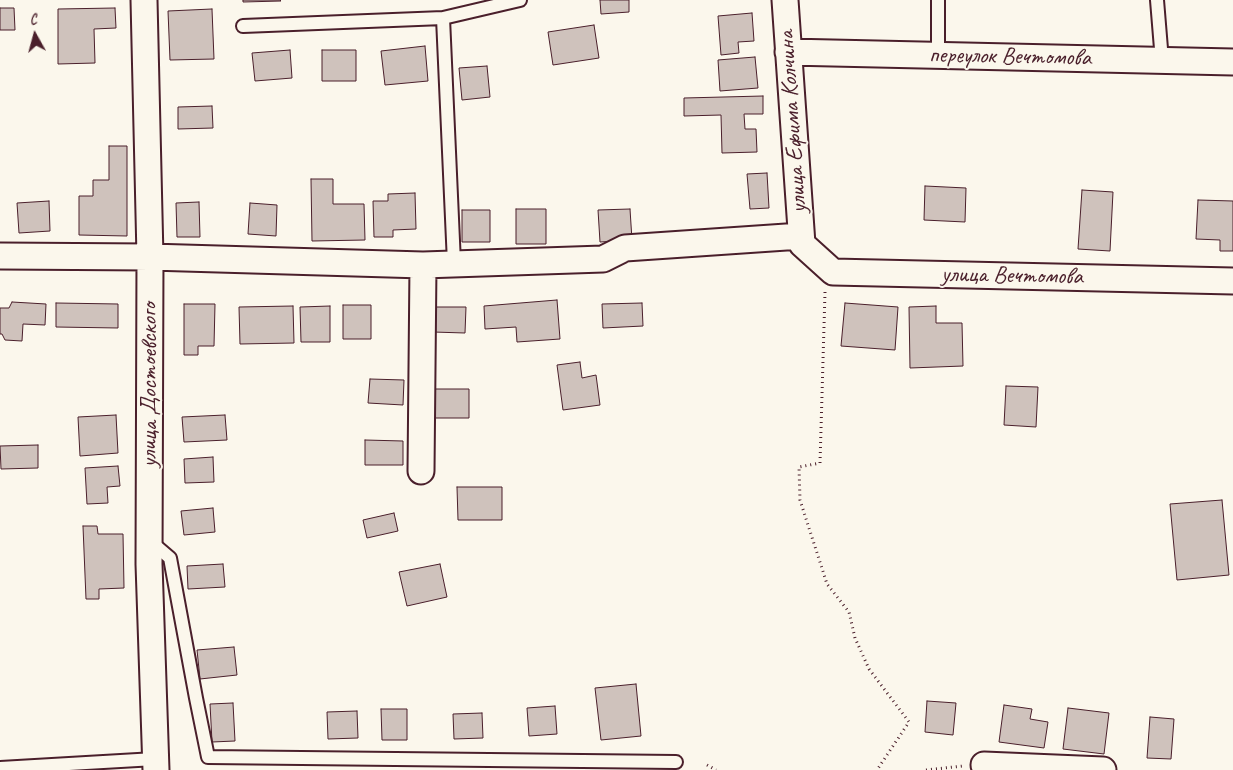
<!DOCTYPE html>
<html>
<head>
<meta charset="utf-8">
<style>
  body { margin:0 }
  #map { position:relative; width:1233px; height:770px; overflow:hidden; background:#fbf7ec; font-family:Caveat,sans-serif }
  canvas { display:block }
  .north { position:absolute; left:10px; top:10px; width:50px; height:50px; -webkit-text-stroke:4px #fbf7ec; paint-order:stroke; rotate:353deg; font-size:14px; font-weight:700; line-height:20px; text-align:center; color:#4a1f2b }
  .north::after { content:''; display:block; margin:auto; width:18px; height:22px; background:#4a1f2b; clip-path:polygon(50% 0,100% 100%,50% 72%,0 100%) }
</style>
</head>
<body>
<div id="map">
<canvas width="1233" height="770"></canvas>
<div class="north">С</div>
</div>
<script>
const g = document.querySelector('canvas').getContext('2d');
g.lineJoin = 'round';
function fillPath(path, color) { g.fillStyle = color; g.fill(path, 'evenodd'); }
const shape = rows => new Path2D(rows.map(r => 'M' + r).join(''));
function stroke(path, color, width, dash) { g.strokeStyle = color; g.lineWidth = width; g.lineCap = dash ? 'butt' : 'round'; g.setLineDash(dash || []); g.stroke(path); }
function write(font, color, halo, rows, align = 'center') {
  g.font = font + ' Caveat,sans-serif'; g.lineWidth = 4; g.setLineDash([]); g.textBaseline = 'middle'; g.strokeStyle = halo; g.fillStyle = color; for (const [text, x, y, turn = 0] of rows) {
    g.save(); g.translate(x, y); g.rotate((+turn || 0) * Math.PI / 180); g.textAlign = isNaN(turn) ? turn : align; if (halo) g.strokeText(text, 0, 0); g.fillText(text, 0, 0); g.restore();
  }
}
const building = shape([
  [243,0,280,0,281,1,243,2,243,0],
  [600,0,629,0,629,12,601,14,600,0],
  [0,8,14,8,15,30,0,30,0,8],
  [115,8,116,28,94,29,95,63,58,64,58,9,115,8],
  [212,9,214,59,170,60,168,11,212,9],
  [752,13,754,41,738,42,739,53,721,55,718,16,752,13],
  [594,25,599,58,553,65,548,32,594,25],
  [425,46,428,81,385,85,381,51,425,46],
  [290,50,292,78,255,81,252,53,290,50],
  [322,50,356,50,356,81,322,81,322,50],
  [755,57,758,88,720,91,718,60,755,57],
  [487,66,490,97,462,100,459,68,487,66],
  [763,96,763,114,744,114,745,129,756,129,757,152,722,153,721,115,684,116,684,98,763,96],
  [212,106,213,128,178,129,178,107,212,106],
  [109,146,127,146,127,236,79,235,79,196,93,196,93,180,109,180,109,146],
  [767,173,769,208,750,209,747,174,767,173],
  [311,179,333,179,333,204,364,204,365,240,312,241,311,179],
  [925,186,966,188,965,222,924,220,925,186],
  [1082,190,1113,192,1110,251,1078,249,1082,190],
  [415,193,416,229,393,230,393,237,374,237,373,201,388,201,388,194,415,193],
  [1198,200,1233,201,1233,251,1220,251,1220,240,1196,239,1198,200],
  [49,201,50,231,19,233,17,203,49,201],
  [199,202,200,237,177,237,176,203,199,202],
  [250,203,277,205,276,236,248,234,250,203],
  [516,209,546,209,546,244,516,244,516,209],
  [630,209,632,240,600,242,598,210,630,209],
  [462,210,490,210,490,242,462,242,462,210],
  [557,300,560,339,517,342,516,327,485,329,484,306,557,300],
  [12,302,46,304,45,325,23,324,22,341,5,340,2,334,0,334,0,308,9,308,12,302],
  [56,303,118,304,118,328,56,327,56,303],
  [642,303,643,326,603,328,602,304,642,303],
  [845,303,898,307,895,350,841,346,845,303],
  [184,304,215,304,214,346,198,346,198,355,184,355,184,304],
  [343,305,371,305,371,339,343,339,343,305],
  [293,306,294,343,240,344,239,307,293,306],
  [330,306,330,342,301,342,300,307,330,306],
  [936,306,936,323,962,323,963,366,910,368,909,307,936,306],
  [434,307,466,307,465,333,433,332,434,307],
  [580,362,582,378,596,375,600,405,563,410,557,365,580,362],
  [370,379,404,380,403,405,368,403,370,379],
  [1006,386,1038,387,1036,427,1004,425,1006,386],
  [433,389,469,389,469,418,433,418,433,389],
  [116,415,118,453,80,456,78,417,116,415],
  [225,415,227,440,184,442,182,417,225,415],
  [365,440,403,441,403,465,365,465,365,440],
  [38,445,38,468,1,469,0,446,38,445],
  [213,457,214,482,185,483,184,459,213,457],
  [118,466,120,486,107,487,108,503,87,504,85,468,118,466],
  [457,487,502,487,502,520,458,520,457,487],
  [1222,500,1229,575,1177,580,1170,504,1222,500],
  [213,508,215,532,184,535,181,511,213,508],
  [394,513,398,531,367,538,363,520,394,513],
  [83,526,97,526,98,534,123,534,124,588,99,589,99,599,86,599,83,526],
  [223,564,225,587,188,589,187,566,223,564],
  [440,564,447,597,407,606,399,572,440,564],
  [234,647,237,675,200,679,197,650,234,647],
  [636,684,641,736,601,740,595,688,636,684],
  [927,701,956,703,953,735,925,732,927,701],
  [233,703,235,741,212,742,210,704,233,703],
  [1004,705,1032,709,1030,719,1048,722,1044,748,999,742,1004,705],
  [555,706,557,734,529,736,527,708,555,706],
  [1068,708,1109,713,1104,754,1063,749,1068,708],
  [381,709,407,709,407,740,382,740,381,709],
  [357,711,358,738,328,739,327,712,357,711],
  [482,713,483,738,454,739,453,714,482,713],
  [1150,717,1174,719,1171,759,1147,758,1150,717]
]);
const path = shape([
  [825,292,820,463,799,467,800,500,827,584,849,612,855,638,869,669,909,722,877,770],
  [707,765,716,770],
  [926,770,963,766]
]);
const service = shape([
  [1157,0,1162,61],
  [443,18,454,263],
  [243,26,443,18,520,0],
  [938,55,938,0],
  [149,540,170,558,196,698,208,757,676,762],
  [0,768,155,759]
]);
const minor = shape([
  [144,0,150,257,149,564,156,770],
  [785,0,802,244,833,272,1233,281],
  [788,52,1233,62],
  [0,256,150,257,423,265,603,259,625,248,801,236],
  [421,471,423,265],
  [984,765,1103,770]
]);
const streetNames = [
  ["переулок Вечтомова",1010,57,1],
  ["улица Ефима Колчина",793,122,-94],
  ["улица Вечтомова",1012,276,1],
  ["улица Достоевского",150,385,-90]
];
fillPath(building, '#cfc2bc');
stroke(building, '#4a1f2b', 1);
stroke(service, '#4a1f2b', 16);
stroke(minor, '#4a1f2b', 29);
stroke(path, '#4a1f2b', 3, [1, 4]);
stroke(service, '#fbf7ec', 12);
stroke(minor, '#fbf7ec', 25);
write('24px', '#4a1f2b', '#fbf7ec', streetNames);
</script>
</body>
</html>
